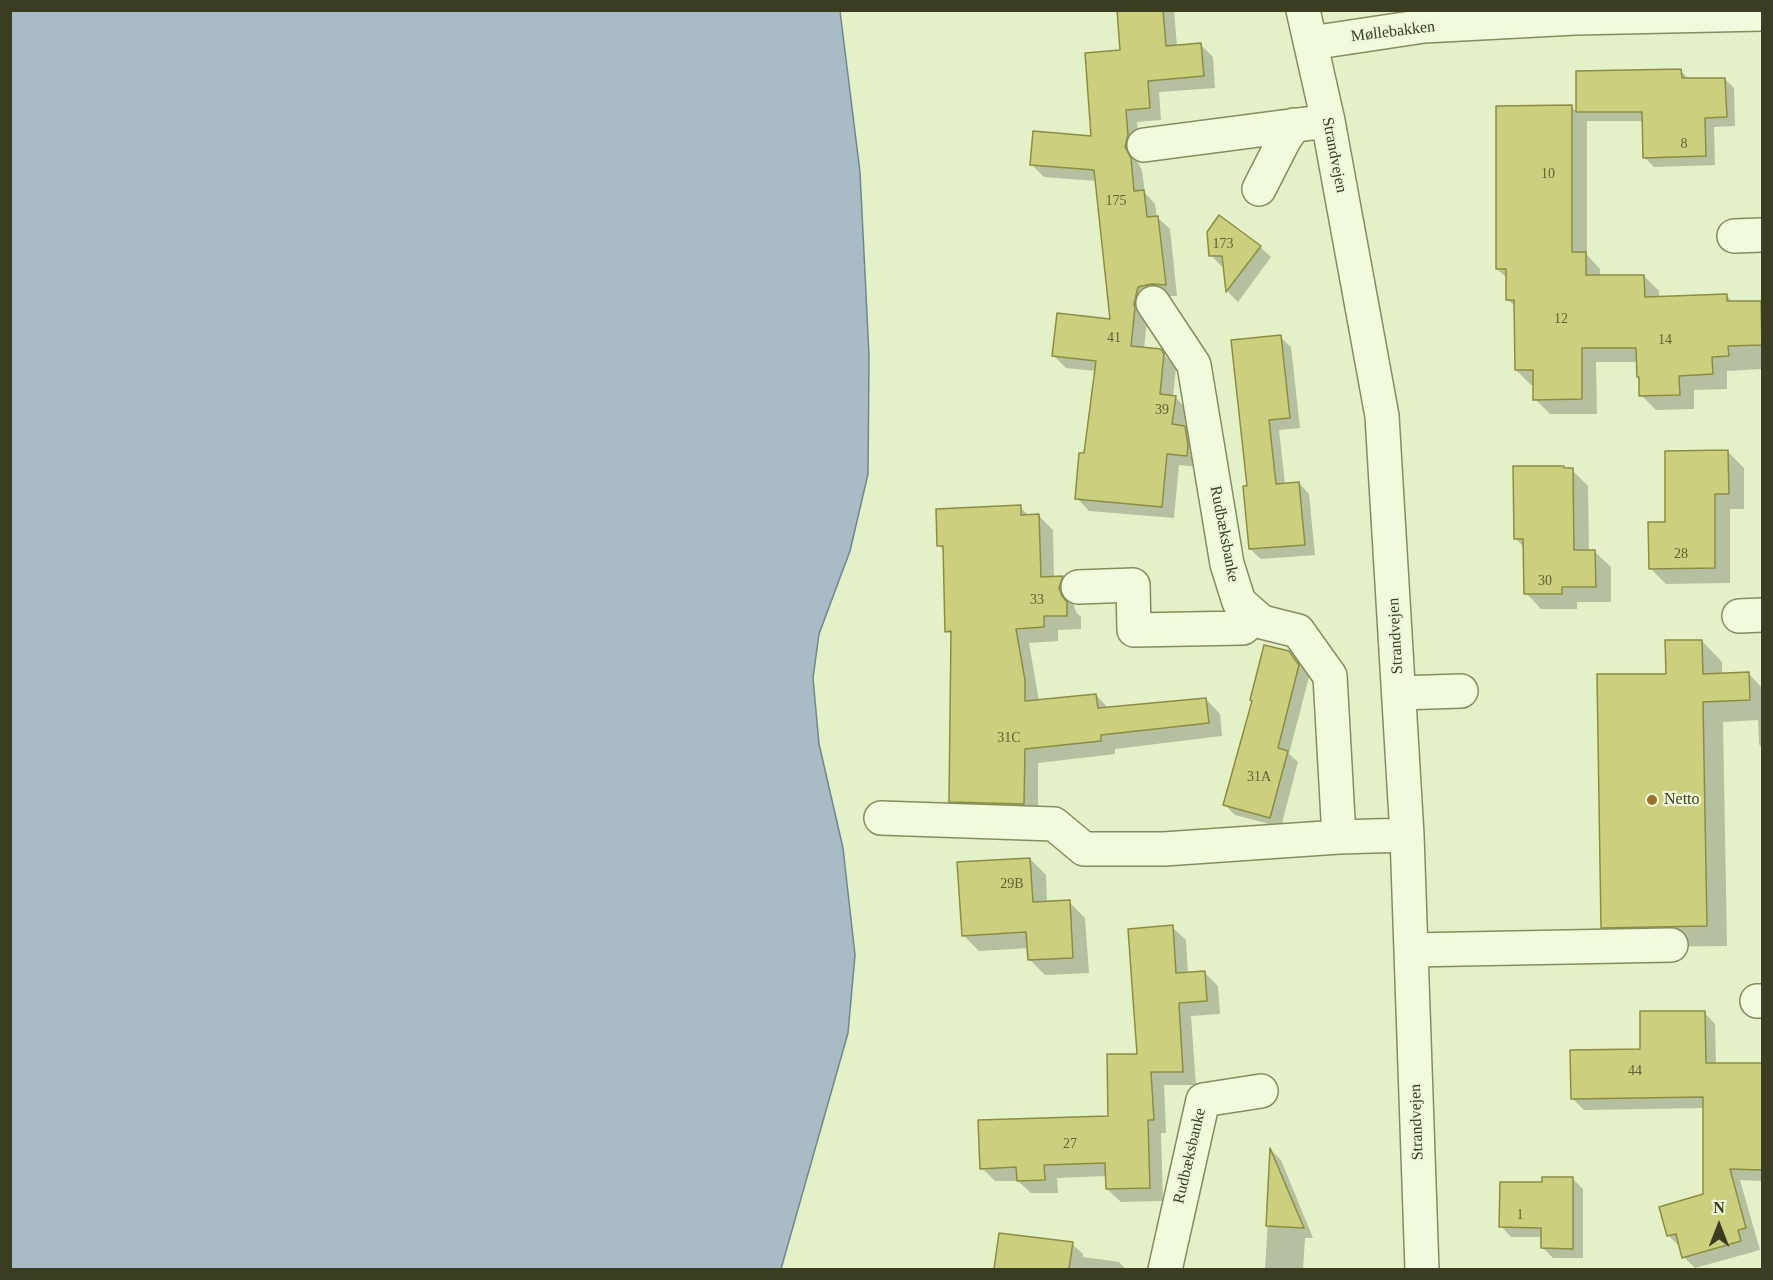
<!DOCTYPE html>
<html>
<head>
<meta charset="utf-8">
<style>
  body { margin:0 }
  #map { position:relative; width:1773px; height:1280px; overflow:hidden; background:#e3f0c8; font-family:Georgia,serif }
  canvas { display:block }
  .frame { position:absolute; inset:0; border:12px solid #3a3d20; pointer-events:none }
  .north { position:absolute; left:1689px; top:1196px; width:60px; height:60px; -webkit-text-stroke:4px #edf7d8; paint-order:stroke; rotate:0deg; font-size:16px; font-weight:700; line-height:24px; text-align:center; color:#3a3d20 }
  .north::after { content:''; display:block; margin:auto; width:21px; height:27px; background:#3a3d20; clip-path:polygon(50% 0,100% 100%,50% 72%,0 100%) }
</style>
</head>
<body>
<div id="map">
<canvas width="1773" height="1280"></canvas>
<div class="frame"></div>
<div class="north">N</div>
</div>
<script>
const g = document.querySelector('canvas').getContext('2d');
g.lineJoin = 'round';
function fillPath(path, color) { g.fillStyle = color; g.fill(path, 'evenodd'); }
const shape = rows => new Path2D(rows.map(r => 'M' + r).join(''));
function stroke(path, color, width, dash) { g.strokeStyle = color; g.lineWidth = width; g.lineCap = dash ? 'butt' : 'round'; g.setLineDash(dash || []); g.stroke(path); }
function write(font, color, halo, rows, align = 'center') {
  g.font = font + ' Georgia,serif'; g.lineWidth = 4.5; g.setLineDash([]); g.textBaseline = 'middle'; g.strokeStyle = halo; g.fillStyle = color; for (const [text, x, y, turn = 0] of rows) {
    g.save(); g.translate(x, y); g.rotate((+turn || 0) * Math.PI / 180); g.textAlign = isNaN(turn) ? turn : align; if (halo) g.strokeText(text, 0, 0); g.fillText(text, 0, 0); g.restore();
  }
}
const water = shape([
  [10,11,840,11,860,172,869,355,868,474,850,551,819,634,813,678,819,744,843,848,855,955,848,1033,781,1269,11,1269,10,11]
]);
const shadow = shape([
  [1118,10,1174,10,1177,47,1201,45,1213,57,1215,88,1159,92,1161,120,1137,122,1140,148,1137,160,1142,171,1145,193,1155,204,1157,217,1170,229,1177,296,1164,296,1147,321,1144,349,1160,351,1176,367,1173,397,1175,397,1187,409,1185,428,1197,439,1199,467,1179,465,1174,518,1089,511,1077,498,1085,455,1096,371,1066,368,1054,356,1112,320,1096,181,1044,177,1032,165,1093,137,1121,52],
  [1680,70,1689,79,1725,79,1734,88,1735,126,1714,127,1715,165,1654,167,1645,158,1644,121,1587,121,1587,255,1600,269,1600,276,1644,276,1659,291,1659,298,1727,296,1734,303,1760,302,1762,305,1762,369,1727,371,1727,389,1694,390,1694,409,1656,410,1641,395,1638,362,1596,362,1597,414,1550,414,1535,399,1534,385,1531,385,1516,370,1516,307,1508,300,1508,279,1497,269,1572,107,1578,113,1578,73],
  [1260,247,1271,257,1238,302,1228,292,1225,266,1221,266,1211,255],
  [1280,337,1291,347,1300,428,1279,430,1285,484,1299,483,1309,494,1315,555,1261,559,1250,549],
  [1728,452,1744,468,1744,509,1730,509,1730,583,1666,584,1650,568,1667,523],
  [1566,470,1572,470,1588,486,1589,552,1595,552,1611,567,1611,602,1577,602,1577,609,1541,609,1526,593,1525,548,1515,538],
  [1020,507,1029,516,1039,516,1053,530,1054,578,1063,578,1077,592,1073,603,1076,612,1081,617,1081,629,1058,630,1058,641,1029,643,1039,701,1096,695,1109,709,1206,699,1220,714,1222,736,1115,749,1115,754,1038,763,1038,818,965,815,951,801,953,637,947,631,944,551,939,545],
  [1702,641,1722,662,1722,675,1749,674,1762,688,1762,769,1761,747,1759,744,1758,720,1723,722,1727,946,1623,947,1603,927,1667,675],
  [1289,653,1300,664,1309,677,1289,754,1298,762,1281,827,1235,815,1225,805],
  [1030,859,1046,875,1047,903,1069,902,1085,918,1089,973,1045,975,1029,959,1029,948,979,951,963,935],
  [1172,927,1186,940,1188,974,1204,972,1218,986,1220,1014,1191,1016,1196,1085,1164,1085,1166,1133,1161,1133,1163,1201,1121,1202,1107,1189,1107,1176,1057,1178,1058,1193,1031,1193,1018,1181,995,1181,982,1168,1110,1118,1139,1056],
  [1704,1012,1715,1024,1716,1065,1762,1065,1762,1181,1740,1180,1760,1250,1695,1268,1684,1257,1681,1248,1669,1236,1705,1195,1705,1108,1584,1110,1572,1098,1641,1050],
  [1272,1151,1281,1160,1313,1238,1305,1238,1303,1270,1265,1270],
  [1572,1178,1583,1189,1583,1258,1553,1258,1542,1247,1542,1237,1511,1237,1501,1226,1543,1183],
  [1000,1235,1072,1244,1083,1254,1083,1257,1119,1262,1127,1270,996,1270]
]);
const building = shape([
  [1117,10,1163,10,1166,46,1201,43,1204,76,1148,81,1150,108,1126,110,1128,135,1125,147,1131,158,1134,191,1144,190,1147,217,1158,216,1166,285,1151,284,1138,287,1134,304,1135,308,1131,346,1161,349,1164,354,1160,394,1176,396,1172,424,1185,426,1188,445,1187,456,1167,454,1162,507,1075,499,1079,453,1084,453,1096,361,1052,356,1057,313,1110,319,1094,170,1030,165,1033,131,1091,136,1085,53,1120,50,1117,10],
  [1681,69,1682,78,1725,78,1727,117,1705,118,1706,156,1643,158,1642,112,1576,112,1576,71,1681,69],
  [1572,105,1572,252,1586,252,1586,275,1644,275,1645,297,1727,294,1727,301,1761,301,1762,345,1728,346,1729,356,1712,357,1713,374,1679,376,1680,395,1639,396,1639,377,1637,377,1636,348,1582,348,1582,399,1533,400,1533,370,1515,370,1514,300,1506,300,1506,269,1496,269,1496,106,1572,105],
  [1219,215,1261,246,1226,292,1222,256,1209,256,1207,232,1219,215],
  [1281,335,1290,418,1269,420,1276,484,1299,482,1305,545,1249,549,1243,486,1247,486,1231,340,1281,335],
  [1728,450,1729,494,1715,494,1715,568,1649,569,1648,522,1665,522,1665,451,1728,450],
  [1513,466,1564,466,1564,468,1573,468,1574,550,1595,550,1596,587,1562,587,1562,594,1524,594,1523,539,1514,539,1513,466],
  [1021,505,1021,515,1039,514,1041,577,1063,576,1059,588,1062,596,1067,602,1067,616,1044,616,1044,627,1016,629,1025,680,1025,701,1096,694,1098,708,1206,698,1209,723,1101,735,1101,741,1025,749,1024,804,949,802,951,631,945,632,943,546,937,546,936,509,1021,505],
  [1665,640,1702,640,1703,674,1749,672,1750,700,1703,702,1707,926,1601,928,1597,674,1666,674,1665,640],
  [1264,645,1289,651,1299,665,1278,748,1288,751,1270,818,1223,805,1252,701,1250,700,1264,645],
  [1030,858,1033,902,1070,900,1073,958,1028,960,1026,932,962,936,957,862,1030,858],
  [1173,925,1176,973,1205,971,1207,1001,1179,1003,1183,1072,1151,1072,1154,1120,1148,1120,1150,1188,1106,1189,1105,1163,1044,1165,1045,1180,1017,1181,1016,1167,980,1169,978,1120,1108,1116,1107,1054,1137,1054,1128,929,1173,925],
  [1640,1011,1705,1011,1706,1063,1762,1063,1762,1170,1730,1169,1746,1228,1738,1230,1741,1241,1682,1258,1676,1234,1667,1236,1659,1207,1703,1194,1703,1097,1571,1099,1570,1050,1640,1049,1640,1011],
  [1270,1148,1304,1228,1266,1226,1270,1148],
  [1542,1177,1573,1177,1573,1249,1541,1248,1541,1228,1499,1227,1500,1182,1542,1182,1542,1177],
  [999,1233,1073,1242,1069,1269,994,1269,999,1233]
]);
const minor = shape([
  [1303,10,1328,121,1382,416,1407,835,1422,1270],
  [1311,43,1424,26,1575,18,1762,14],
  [1144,145,1328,121],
  [1259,189,1284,140,1294,125],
  [1734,236,1762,235],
  [1153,303,1194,365,1227,564,1239,602,1262,622,1298,631,1330,676,1339,837],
  [1078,587,1133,585,1134,630,1243,628,1256,617],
  [1739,616,1762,615],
  [1399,693,1461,691],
  [881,818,1054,824,1084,849,1164,849,1339,837,1407,835],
  [1411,950,1671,945],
  [1757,1001,1762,1001],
  [1165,1270,1203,1100,1261,1091]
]);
const markers = [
  [1652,800,6,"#9e702a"]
];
const numberNames = [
  ["8",1684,144],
  ["10",1548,174],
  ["175",1116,201],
  ["173",1223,244],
  ["12",1561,319],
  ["41",1114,338],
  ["14",1665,340],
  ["39",1162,410],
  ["28",1681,554],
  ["30",1545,581],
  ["33",1037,600],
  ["31C",1009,738],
  ["31A",1259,777],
  ["29B",1012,884],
  ["44",1635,1071],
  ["27",1070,1144],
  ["1",1520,1215]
];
const streetNames = [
  ["Møllebakken",1393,32,-7],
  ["Strandvejen",1334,155,79],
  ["Rudbæksbanke",1224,534,79],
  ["Strandvejen",1396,636,-93],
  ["Strandvejen",1417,1122,-92],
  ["Rudbæksbanke",1190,1156,-77]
];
const poiNames = [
  ["Netto",1664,800]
];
fillPath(water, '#a9bbc4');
stroke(water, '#6f8693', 1.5);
fillPath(shadow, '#0003');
fillPath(building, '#cccf7d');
stroke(building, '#8c8d41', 1.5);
stroke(minor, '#858d5c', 36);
stroke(minor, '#f0fadc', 33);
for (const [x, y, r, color] of markers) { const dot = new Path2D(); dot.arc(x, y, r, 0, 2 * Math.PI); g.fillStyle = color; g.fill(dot); stroke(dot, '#edf7d8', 2); }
write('14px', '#5e6237', null, numberNames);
write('16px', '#3a3d20', '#edf7d8', streetNames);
write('16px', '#3a3d20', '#edf7d8', poiNames, 'left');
</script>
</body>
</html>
